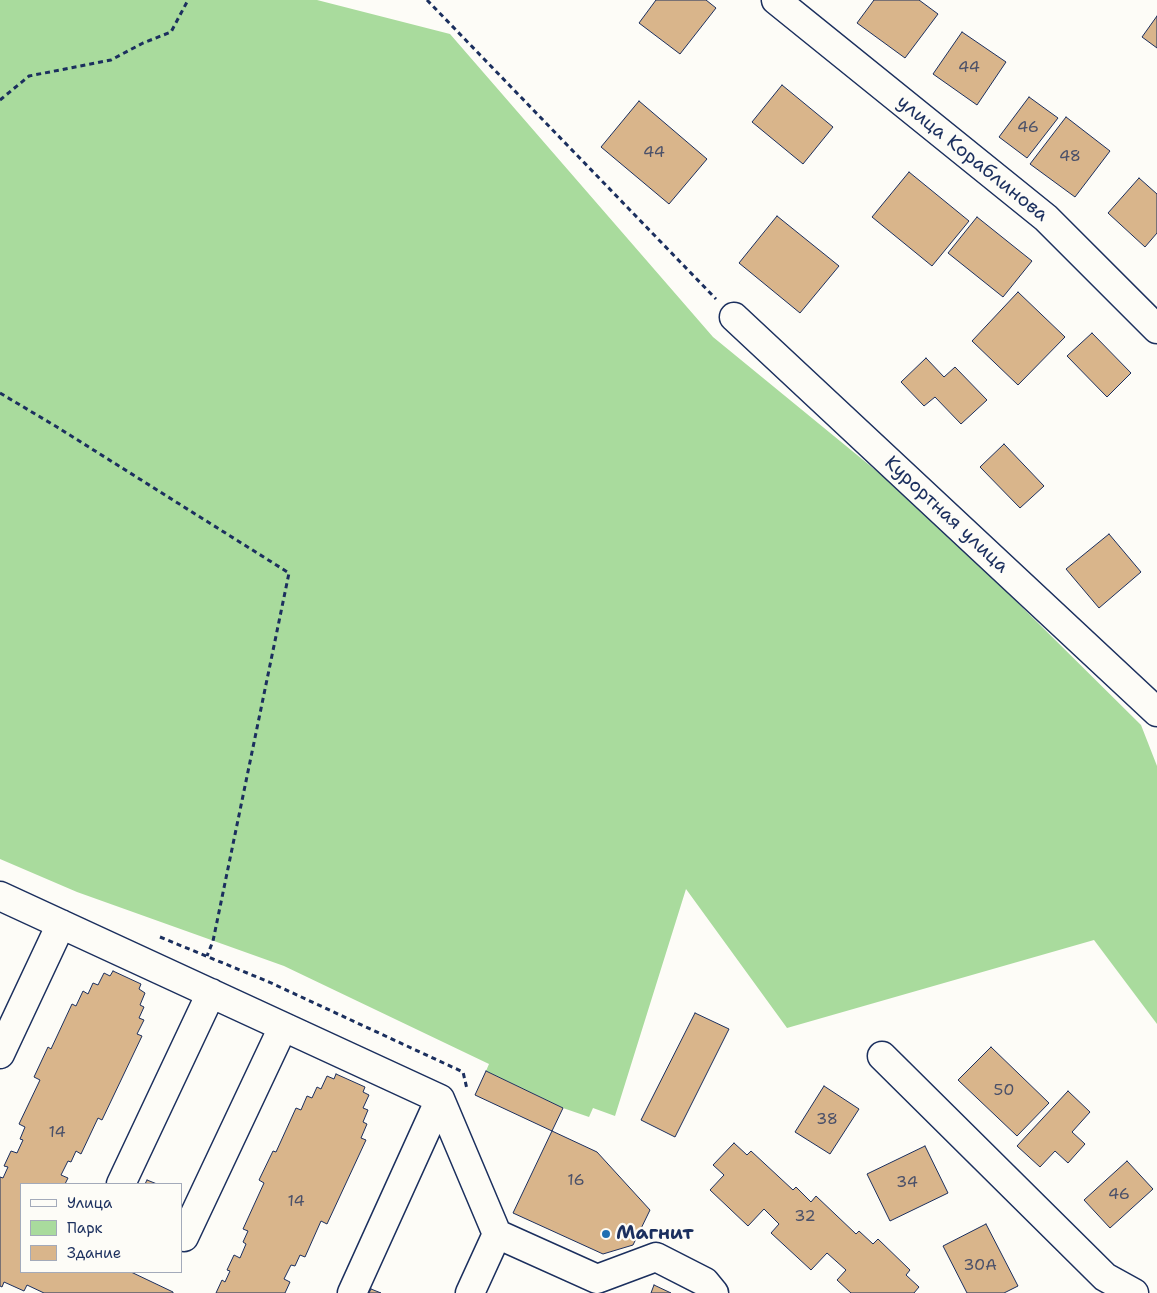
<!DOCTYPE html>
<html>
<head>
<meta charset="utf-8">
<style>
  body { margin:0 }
  #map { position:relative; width:1157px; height:1293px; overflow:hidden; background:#fdfcf7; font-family:"Shantell Sans",sans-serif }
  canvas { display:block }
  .legend { position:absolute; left:20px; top:1183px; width:162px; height:90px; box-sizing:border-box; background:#fdfcf7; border:1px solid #a3aaba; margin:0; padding:6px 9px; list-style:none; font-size:15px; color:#1b2f5e }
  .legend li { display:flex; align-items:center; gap:10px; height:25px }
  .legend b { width:25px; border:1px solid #a3aaba }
</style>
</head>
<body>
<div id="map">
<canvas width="1157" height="1293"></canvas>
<ul class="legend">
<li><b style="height:6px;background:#fdfcf7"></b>Улица</li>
<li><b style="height:14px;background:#a9db9d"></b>Парк</li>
<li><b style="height:14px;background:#d9b58b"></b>Здание</li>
</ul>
</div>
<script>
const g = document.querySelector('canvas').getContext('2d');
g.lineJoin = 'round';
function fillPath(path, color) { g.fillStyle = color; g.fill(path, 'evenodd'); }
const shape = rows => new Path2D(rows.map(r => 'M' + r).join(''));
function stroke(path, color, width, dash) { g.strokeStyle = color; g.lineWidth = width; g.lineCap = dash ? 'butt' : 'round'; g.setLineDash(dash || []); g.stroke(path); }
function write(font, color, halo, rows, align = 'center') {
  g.font = font + ' "Shantell Sans",sans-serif'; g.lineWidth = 4.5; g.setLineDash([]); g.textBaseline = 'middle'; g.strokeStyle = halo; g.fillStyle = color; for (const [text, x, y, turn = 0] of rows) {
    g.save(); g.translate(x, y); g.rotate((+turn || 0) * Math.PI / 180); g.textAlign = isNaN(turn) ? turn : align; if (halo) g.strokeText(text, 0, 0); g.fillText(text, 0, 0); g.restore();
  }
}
const green = shape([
  [0,0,317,0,450,34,713,337,923,509,1141,725,1157,766,1157,1024,1094,940,787,1028,686,889,615,1116,593,1108,589,1117,563,1108,486,1071,489,1064,284,966,77,892,0,859]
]);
const building = shape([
  [656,0,706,0,716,8,680,54,639,23,656,0],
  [874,0,919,0,938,14,905,58,857,23,874,0],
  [1157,16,1157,48,1142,37,1157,16],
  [962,32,1006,62,977,105,933,74,962,32],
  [782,85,833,127,803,164,752,122,782,85],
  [1029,97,1058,118,1027,158,999,137,1029,97],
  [639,101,707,159,669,204,601,147,639,101],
  [1066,117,1110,151,1075,197,1030,164,1066,117],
  [909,172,969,221,932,266,872,217,909,172],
  [1139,178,1157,194,1157,233,1145,247,1108,213,1139,178],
  [777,216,839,266,800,313,739,263,777,216],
  [977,217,1032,261,1003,297,948,253,977,217],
  [1018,292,1065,337,1018,385,972,341,1018,292],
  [1092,333,1131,373,1107,397,1067,356,1092,333],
  [926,358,944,377,955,367,987,400,961,424,935,397,924,406,901,382,926,358],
  [1004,444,1044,486,1020,508,980,467,1004,444],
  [1109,534,1141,572,1099,608,1066,569,1109,534],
  [113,971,141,984,139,989,145,993,140,1005,144,1007,139,1018,144,1020,137,1034,142,1036,102,1120,98,1118,81,1154,76,1151,71,1162,68,1161,61,1175,68,1178,65,1184,21,1184,21,1272,131,1272,173,1292,173,1293,44,1293,27,1285,24,1291,4,1282,2,1287,0,1286,0,1177,3,1178,8,1167,4,1166,11,1151,17,1153,23,1140,20,1139,25,1127,19,1124,40,1080,34,1077,48,1047,51,1049,72,1004,76,1006,83,991,88,994,93,983,98,985,104,973,110,976,113,971],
  [695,1013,729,1029,675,1137,641,1120,695,1013],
  [991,1047,1049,1103,1017,1136,958,1080,991,1047],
  [486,1071,563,1108,552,1131,475,1095,486,1071],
  [336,1074,365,1087,363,1092,369,1095,363,1108,368,1110,363,1122,367,1124,361,1138,366,1140,327,1224,321,1221,305,1257,300,1255,295,1266,291,1265,284,1279,290,1282,285,1293,216,1293,222,1280,225,1282,230,1271,227,1270,234,1255,240,1258,246,1244,243,1242,248,1231,243,1229,264,1183,259,1180,273,1151,276,1152,296,1108,301,1110,307,1096,312,1098,317,1087,321,1089,327,1076,334,1079,336,1074],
  [824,1086,859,1109,830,1154,795,1132,824,1086],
  [1068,1091,1090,1112,1072,1132,1085,1144,1068,1163,1055,1151,1040,1167,1017,1146,1068,1091],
  [552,1131,597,1152,650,1210,633,1245,603,1254,513,1213,552,1131],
  [734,1143,747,1155,751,1151,793,1190,796,1187,811,1202,816,1196,856,1234,859,1231,873,1244,878,1239,910,1270,906,1275,919,1287,914,1293,851,1293,837,1280,846,1270,827,1253,811,1270,771,1233,779,1224,764,1209,748,1226,710,1190,724,1175,713,1165,734,1143],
  [925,1146,948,1193,890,1221,867,1174,925,1146],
  [1127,1161,1153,1189,1110,1228,1084,1200,1127,1161],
  [147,1180,157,1184,145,1184,147,1180],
  [986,1224,1018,1286,1004,1293,967,1293,943,1246,986,1224],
  [654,1285,671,1293,651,1293,654,1285],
  [371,1289,381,1293,369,1293,371,1289]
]);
const path = shape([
  [427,0,716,299],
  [0,100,29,76,111,60,143,43,171,32,188,0],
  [0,393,57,427,289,573,213,941,207,956],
  [160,937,269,982,463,1072,467,1089]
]);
const minor = shape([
  [776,0,1046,218,1157,329],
  [734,317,1157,712],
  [0,896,440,1099,497,1234,597,1279,656,1257,705,1282,714,1293],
  [0,1054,61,924],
  [882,1056,1105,1277,1134,1293],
  [121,1184,211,993],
  [181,1236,184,1237,283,1027],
  [352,1293,440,1099],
  [470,1293,497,1234]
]);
const markers = [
  [606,1234,5,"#1f6fb2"]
];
const numberNames = [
  ["44",969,68],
  ["46",1028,128],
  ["44",654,153],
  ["48",1070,157],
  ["50",1004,1091],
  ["38",827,1120],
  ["14",57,1133],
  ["16",576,1181],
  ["34",907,1183],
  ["46",1119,1195],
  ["14",296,1202],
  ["32",805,1217],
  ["30А",980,1266]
];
const streetNames = [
  ["улица Кораблинова",972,159,39],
  ["Курортная улица",946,515,43]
];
const poiNames = [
  ["Магнит",616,1234]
];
fillPath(green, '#a9db9d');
fillPath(building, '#d9b58b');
stroke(building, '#1b2f5e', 1);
stroke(minor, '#1b2f5e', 31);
stroke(path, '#1b2f5e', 3, [5, 4]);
stroke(minor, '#fdfcf7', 28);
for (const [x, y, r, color] of markers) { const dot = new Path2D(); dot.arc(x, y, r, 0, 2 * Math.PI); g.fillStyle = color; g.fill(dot); stroke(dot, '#fdfcf7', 2); }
write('16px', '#4a5069', null, numberNames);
write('19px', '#1b2f5e', '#fdfcf7', streetNames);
write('bold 19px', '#1b2f5e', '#fdfcf7', poiNames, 'left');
</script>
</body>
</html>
